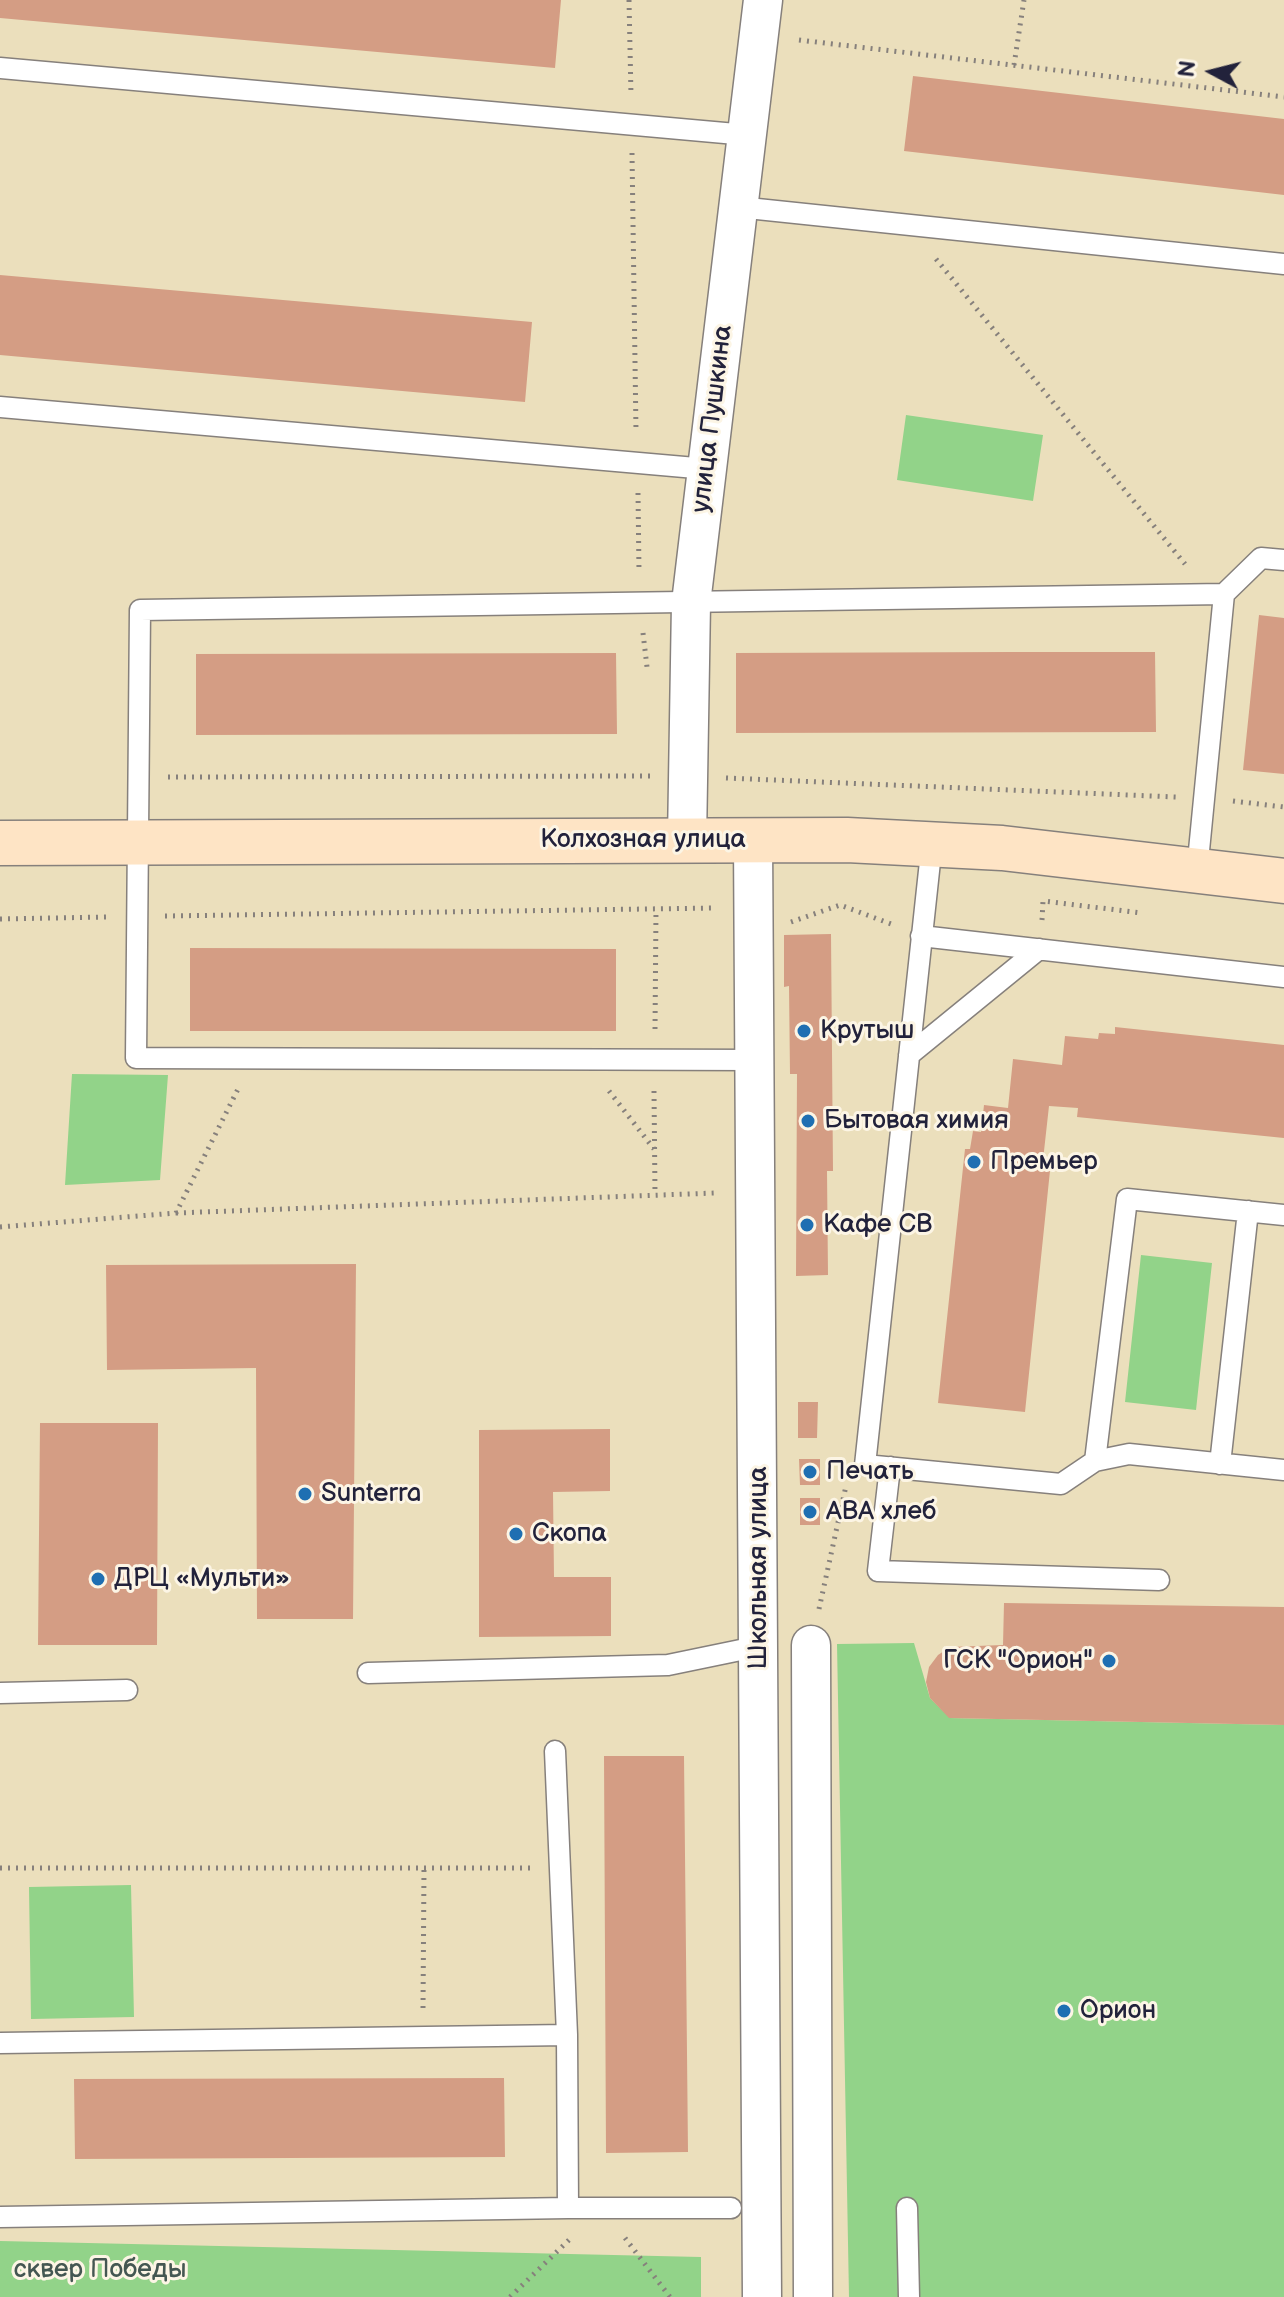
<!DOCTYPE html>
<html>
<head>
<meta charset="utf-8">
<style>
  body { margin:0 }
  #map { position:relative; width:1284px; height:2297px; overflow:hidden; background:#ebdfbc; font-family:"Balsamiq Sans",sans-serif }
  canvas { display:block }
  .north { position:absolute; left:1172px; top:32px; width:80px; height:80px; -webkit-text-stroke:6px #fcf5e5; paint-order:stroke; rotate:277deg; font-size:22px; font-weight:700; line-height:32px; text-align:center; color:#22223b }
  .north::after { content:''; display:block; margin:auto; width:28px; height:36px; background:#22223b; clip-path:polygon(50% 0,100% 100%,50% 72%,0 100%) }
</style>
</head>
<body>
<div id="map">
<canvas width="1284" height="2297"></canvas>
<div class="north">N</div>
</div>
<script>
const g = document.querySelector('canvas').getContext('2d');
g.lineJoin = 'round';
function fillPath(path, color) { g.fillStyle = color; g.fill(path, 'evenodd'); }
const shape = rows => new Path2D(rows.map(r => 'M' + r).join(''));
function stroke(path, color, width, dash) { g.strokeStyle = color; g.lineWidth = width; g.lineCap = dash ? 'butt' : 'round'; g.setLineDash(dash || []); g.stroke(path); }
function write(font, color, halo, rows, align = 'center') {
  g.font = font + ' "Balsamiq Sans",sans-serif'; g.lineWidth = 6; g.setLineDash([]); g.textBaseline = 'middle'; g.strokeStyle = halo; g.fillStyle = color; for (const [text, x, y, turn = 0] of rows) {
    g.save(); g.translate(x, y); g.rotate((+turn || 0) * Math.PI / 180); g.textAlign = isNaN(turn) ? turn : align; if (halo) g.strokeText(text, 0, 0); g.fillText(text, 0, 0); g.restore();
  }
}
const green = shape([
  [906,415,1043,435,1033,501,897,480],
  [72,1074,168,1075,160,1180,65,1185],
  [1141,1255,1212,1263,1196,1410,1125,1402],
  [914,1643,930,1698,950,1718,1284,1725,1284,2297,849,2297,837,1644],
  [131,1885,134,2017,31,2019,29,1887],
  [0,2241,701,2257,701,2297,0,2297]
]);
const building = shape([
  [0,0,561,0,555,68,0,18],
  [913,76,1284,119,1284,195,904,151],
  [0,275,532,322,525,402,0,355],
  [1259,615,1284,618,1284,774,1243,770],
  [1009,652,1155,652,1156,732,736,733,736,653],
  [616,653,617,734,196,735,196,654],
  [831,934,833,1171,827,1171,828,1275,796,1276,797,1074,790,1074,789,986,784,987,784,935],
  [190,948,616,949,616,1031,190,1031],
  [1115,1027,1284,1045,1284,1138,1077,1117,1078,1108,1049,1106,1043,1160,1051,1161,1025,1412,938,1403,965,1149,970,1149,973,1131,981,1132,984,1105,1008,1108,1013,1059,1062,1065,1065,1036,1098,1039,1099,1033,1115,1034],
  [356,1264,353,1619,257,1619,256,1368,107,1370,106,1265],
  [798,1402,818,1402,817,1438,798,1438],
  [40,1423,158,1423,157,1645,38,1645],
  [610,1429,610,1491,553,1492,554,1577,611,1577,611,1636,479,1637,479,1430],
  [799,1459,820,1459,820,1485,800,1485],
  [800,1498,820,1498,820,1525,800,1525],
  [1004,1603,1284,1607,1284,1725,949,1718,930,1698,926,1682,929,1667,938,1655,950,1647,1003,1645],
  [604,1756,684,1756,688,2152,606,2153],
  [504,2078,505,2157,75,2159,74,2079]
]);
const path = shape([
  [629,0,631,95],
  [799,40,1284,97],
  [1014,65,1024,0],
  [632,153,636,431],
  [936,259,1185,564],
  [638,493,639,571],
  [643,633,647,667],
  [168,777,650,776],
  [726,778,1176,797],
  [1233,801,1284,807],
  [165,916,715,908],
  [0,919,107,917],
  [1042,920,1043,901,1142,913],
  [791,922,840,905,894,925],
  [655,1029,656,910],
  [609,1091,654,1149],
  [654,1091,655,1193],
  [176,1213,715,1193],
  [0,1227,176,1213,238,1089],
  [819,1609,846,1486],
  [0,1868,531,1868],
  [423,2008,424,1868],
  [625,2238,670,2297],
  [510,2297,570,2239]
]);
const lane = shape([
  [0,68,747,135],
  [738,207,1284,264],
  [0,407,707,469],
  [932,843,865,1465,1061,1484,1095,1461,1129,1454,1284,1470],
  [1197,871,1224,594,1261,558,1284,560],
  [921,936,1284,977],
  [909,1055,1039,949],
  [755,1060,136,1058,140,610,1224,594],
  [1095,1461,1127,1199,1284,1215],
  [1220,1464,1248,1211],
  [890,1467,878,1571,1159,1580],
  [368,1673,668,1665,760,1646],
  [0,1693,127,1690],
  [0,2043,567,2035,555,1751],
  [568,2208,731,2208],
  [907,2208,909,2297],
  [0,2217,568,2208,567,2035]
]);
const street = shape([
  [687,840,691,603,763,0],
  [753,840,762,2297],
  [811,1645,813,2297]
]);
const secondary = shape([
  [0,843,847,840,1002,848,1284,881]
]);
const markers = [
  [804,1031,8,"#1f6fb2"],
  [808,1121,8,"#1f6fb2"],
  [974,1162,8,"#1f6fb2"],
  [807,1225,8,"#1f6fb2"],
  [810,1472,8,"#1f6fb2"],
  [305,1494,8,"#1f6fb2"],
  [810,1512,8,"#1f6fb2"],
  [516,1534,8,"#1f6fb2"],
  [98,1579,8,"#1f6fb2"],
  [1109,1661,8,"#1f6fb2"],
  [1064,2011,8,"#1f6fb2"]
];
const streetNames = [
  ["улица Пушкина",713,419,-83],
  ["Колхозная улица",643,840],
  ["Школьная улица",759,1568,-90]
];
const poiNames = [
  ["Крутыш",820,1031],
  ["Бытовая химия",824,1121],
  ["Премьер",990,1162],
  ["Кафе СВ",823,1225],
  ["Печать",826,1472],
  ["Sunterra",321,1494],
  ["АВА хлеб",826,1512],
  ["Скопа",532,1534],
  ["ДРЦ «Мульти»",114,1579],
  ["ГСК \"Орион\"",1093,1661,"right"],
  ["Орион",1080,2011]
];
const parkNames = [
  ["сквер Победы",100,2270]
];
fillPath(green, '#92d389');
fillPath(building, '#d49d84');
stroke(lane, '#86807c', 23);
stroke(street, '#86807c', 41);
stroke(secondary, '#86807c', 47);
stroke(path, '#86807c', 5, [2, 6]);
stroke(lane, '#fff', 20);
stroke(street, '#fff', 38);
stroke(secondary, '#fee4c5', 44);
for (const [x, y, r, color] of markers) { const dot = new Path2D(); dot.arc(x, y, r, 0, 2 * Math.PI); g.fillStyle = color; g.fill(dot); stroke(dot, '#fcf5e5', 3); }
write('26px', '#22223b', '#fcf5e5', streetNames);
write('26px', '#22223b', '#fcf5e5', poiNames, 'left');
write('26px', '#445752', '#fcf5e5', parkNames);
</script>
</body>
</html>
